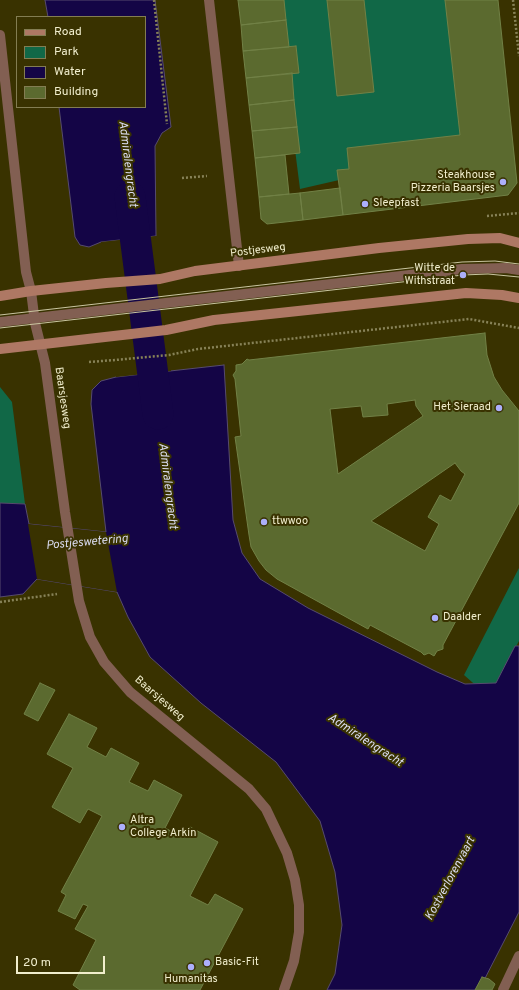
<!DOCTYPE html>
<html>
<head>
<meta charset="utf-8">
<style>
  body { margin:0 }
  #map { position:relative; width:519px; height:990px; overflow:hidden; background:#393200; font-family:Overpass,sans-serif }
  canvas { display:block }
  .legend { position:absolute; left:16px; top:16px; width:130px; height:92px; box-sizing:border-box; background:#393200; border:1px solid #837d52; margin:0; padding:5px 7px; list-style:none; font-size:12px; color:#f1eecd }
  .legend li { display:flex; align-items:center; gap:8px; height:20px }
  .legend b { width:20px; border:1px solid #837d52 }
  .scale { position:absolute; left:16px; top:956px; width:89px; height:18px; box-sizing:border-box; border:2px solid #f1eecd; border-top:0; padding-left:5px; font-size:12px; line-height:14px; white-space:nowrap; color:#f1eecd; -webkit-text-stroke:3px #393200; paint-order:stroke }
</style>
</head>
<body>
<div id="map">
<canvas width="519" height="990"></canvas>
<ul class="legend">
<li><b style="height:5px;background:#ae7864"></b>Road</li>
<li><b style="height:11px;background:#116847"></b>Park</li>
<li><b style="height:11px;background:#140546"></b>Water</li>
<li><b style="height:11px;background:#5b6a2f"></b>Building</li>
</ul>
<div class="scale">20 m</div>
</div>
<script>
const g = document.querySelector('canvas').getContext('2d');
g.lineJoin = 'round';
function fillPath(path, color) { g.fillStyle = color; g.fill(path, 'evenodd'); }
const shape = rows => new Path2D(rows.map(r => 'M' + r).join(''));
function stroke(path, color, width, dash) { g.strokeStyle = color; g.lineWidth = width; g.lineCap = dash ? 'butt' : 'round'; g.setLineDash(dash || []); g.stroke(path); }
function write(font, color, halo, rows, align = 'center') {
  g.font = font + ' Overpass,sans-serif'; g.lineWidth = 4; g.setLineDash([]); g.textBaseline = 'middle'; g.strokeStyle = halo; g.fillStyle = color; for (const [text, x, y, turn = 0] of rows) {
    g.save(); g.translate(x, y); g.rotate((+turn || 0) * Math.PI / 180); g.textAlign = isNaN(turn) ? turn : align; if (halo) g.strokeText(text, 0, 0); g.fillText(text, 0, 0); g.restore();
  }
}
const green = shape([
  [276,0,458,0,474,149,300,189],
  [0,387,12,402,25,504,0,503],
  [519,568,519,641,489,697,464,675]
]);
const water = shape([
  [45,0,155,0,171,127,162,133,155,146,156,236,101,242,89,247,80,245,75,237,59,107,145,107,145,17,48,17,45,0],
  [224,365,233,520,242,553,260,579,308,608,437,672,465,684,496,683,515,646,519,646,519,912,479,990,327,990,335,974,342,925,335,872,320,821,276,762,201,703,150,657,128,617,117,592,37,579,23,594,0,597,0,503,25,504,29,524,106,532,91,404,92,390,101,381,116,377,224,365]
]);
const pier = shape([
  [156,236,156,238,101,244,101,242],
  [171,369,171,371,116,377,116,375],
  [28,524,106,532,117,592,37,579]
]);
const canal = shape([
  [130,197,158,414]
]);
const building = shape([
  [238,0,284,0,286,20,241,25,238,0],
  [327,0,364,0,374,92,337,96,327,0],
  [445,0,498,0,517,183,508,195,343,215,337,170,349,169,347,148,460,135,445,0],
  [286,20,289,47,243,51,241,25,286,20],
  [296,46,299,73,246,78,243,51,296,46],
  [292,73,294,100,249,105,246,78,292,73],
  [294,100,297,127,252,131,249,105,294,100],
  [297,127,300,153,255,158,252,131,297,127],
  [285,155,289,194,259,197,255,158,285,155],
  [340,188,343,215,303,220,300,193,340,188],
  [300,193,303,220,267,224,261,219,259,197,300,193],
  [485,333,487,355,494,377,502,390,519,411,519,503,443,645,443,649,437,651,434,656,429,653,424,655,421,652,370,625,368,629,277,579,266,570,259,561,251,547,249,535,235,437,241,436,235,379,233,375,236,371,236,365,242,364,247,359,249,360,485,333],
  [415,400,416,406,423,416,338,474,330,409,361,406,363,417,388,415,387,404,415,400],
  [455,463,461,471,465,474,451,501,440,495,428,517,439,524,425,551,371,521,455,463],
  [40,683,55,690,38,721,24,714,40,683],
  [69,714,97,728,87,747,106,757,111,748,139,763,129,782,148,791,154,780,182,795,165,828,184,838,190,827,218,842,190,896,208,905,215,894,243,909,200,990,80,990,73,985,96,940,75,929,88,906,83,904,75,919,58,911,66,895,61,892,102,816,88,809,80,823,52,807,73,768,47,754,69,714],
  [482,977,489,979,495,984,492,990,475,990,482,977]
]);
const path = shape([
  [154,0,167,124],
  [513,0,519,56],
  [182,178,207,176],
  [487,216,519,213],
  [89,362,115,360,169,355,198,349,469,319,519,328],
  [0,602,57,594]
]);
const lane = shape([
  [0,322,462,269,506,268,519,270]
]);
const street = shape([
  [209,0,239,266],
  [0,35,26,272,31,291,35,323,45,363,65,512,79,601,90,637,104,662,130,692,249,789,266,809,287,853,295,880,299,905,299,932,294,961,284,990],
  [503,990,519,956]
]);
const secondary = shape([
  [0,296,31,291,106,283,160,279,195,271,379,248,468,239,500,238,519,243],
  [0,349,166,330,214,320,466,293,502,295,519,298]
]);
const tram = shape([
  [0,315,462,262,495,261,519,264],
  [0,328,463,275,488,274,519,277]
]);
const markers = [
  [503,182,4,"#acaffb"],
  [365,204,4,"#acaffb"],
  [463,275,4,"#acaffb"],
  [499,408,4,"#acaffb"],
  [264,522,4,"#acaffb"],
  [435,618,4,"#acaffb"],
  [122,827,4,"#acaffb"],
  [207,963,4,"#acaffb"],
  [191,967,4,"#acaffb"]
];
const poiNames = [
  ["Steakhouse",495,176,"right"],
  ["Pizzeria Baarsjes",495,189,"right"],
  ["Sleepfast",373,204],
  ["Witte de",455,269,"right"],
  ["Withstraat",455,282,"right"],
  ["Het Sieraad",491,408,"right"],
  ["ttwwoo",272,522],
  ["Daalder",443,618],
  ["Altra",130,821],
  ["College Arkin",130,834],
  ["Basic-Fit",215,963],
  ["Humanitas",191,980,"center"]
];
const streetNames = [
  ["Postjesweg",258,251,-7],
  ["Baarsjesweg",62,398,82],
  ["Baarsjesweg",159,699,41]
];
const waterNames = [
  ["Admiralengracht",127,164,83],
  ["Admiralengracht",167,486,83],
  ["Postjeswetering",87,543,-5],
  ["Admiralengracht",365,741,33],
  ["Kostverlorenvaart",451,879,-62]
];
fillPath(green, '#116847');
fillPath(water, '#140546');
stroke(water, '#564b6e', 1);
fillPath(pier, '#393200');
stroke(canal, '#140546', 31);
fillPath(building, '#5b6a2f');
stroke(building, '#718146', 1);
stroke(path, '#878257', 2.5, [2, 2]);
stroke(lane, '#825f52', 10);
stroke(street, '#825f52', 10);
stroke(secondary, '#ae7864', 10);
stroke(tram, '#c9c5a0', 1);
for (const [x, y, r, color] of markers) { const dot = new Path2D(); dot.arc(x, y, r, 0, 2 * Math.PI); g.fillStyle = color; g.fill(dot); stroke(dot, '#393200', 1.5); }
write('11px', '#f1eecd', '#393200', poiNames, 'left');
write('11px', '#f1eecd', '#393200', streetNames);
write('italic 12px', '#dadcf0', '#393200', waterNames);
</script>
</body>
</html>
